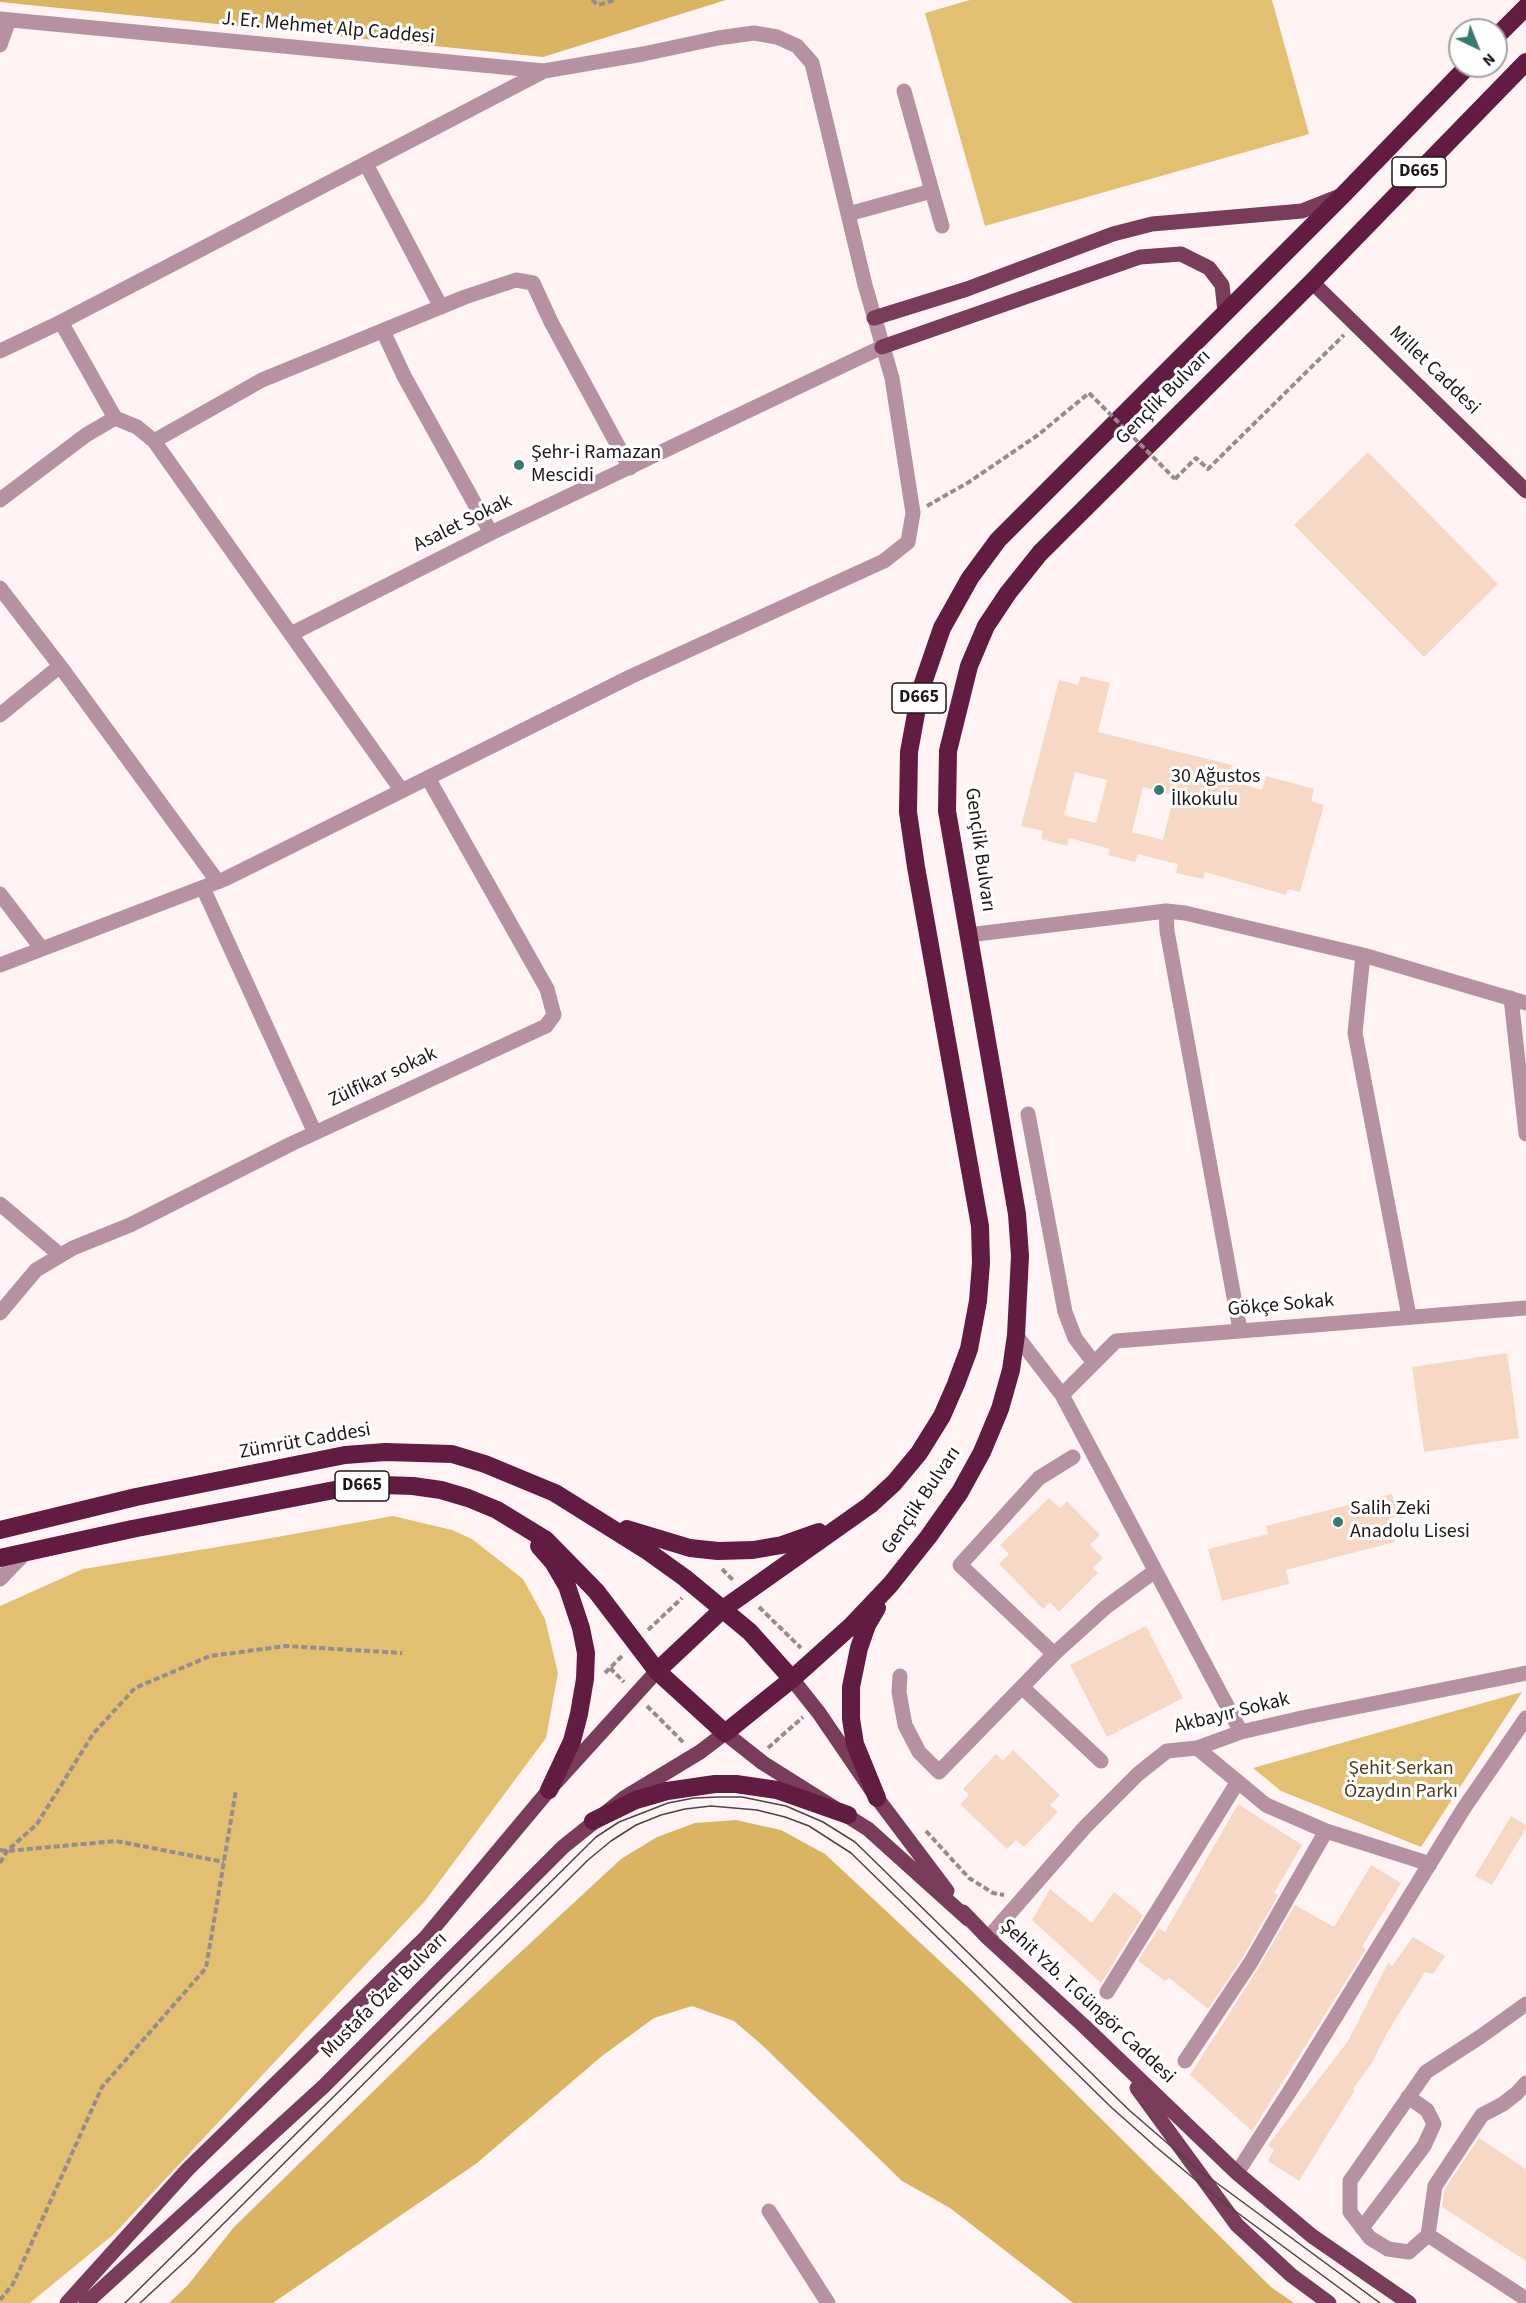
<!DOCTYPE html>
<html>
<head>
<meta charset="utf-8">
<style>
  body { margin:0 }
  #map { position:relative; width:1526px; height:2303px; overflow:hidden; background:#fff4f3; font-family:"Source Sans 3",sans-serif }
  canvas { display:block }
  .north { position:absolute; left:1448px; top:18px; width:60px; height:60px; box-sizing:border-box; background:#fff; border:2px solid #a6a2a2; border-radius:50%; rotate:137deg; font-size:16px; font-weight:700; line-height:24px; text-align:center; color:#201716 }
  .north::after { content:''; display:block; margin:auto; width:21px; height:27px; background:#387b6e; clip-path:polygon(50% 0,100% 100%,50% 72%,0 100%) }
</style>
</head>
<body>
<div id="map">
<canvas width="1526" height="2303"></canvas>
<div class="north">N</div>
</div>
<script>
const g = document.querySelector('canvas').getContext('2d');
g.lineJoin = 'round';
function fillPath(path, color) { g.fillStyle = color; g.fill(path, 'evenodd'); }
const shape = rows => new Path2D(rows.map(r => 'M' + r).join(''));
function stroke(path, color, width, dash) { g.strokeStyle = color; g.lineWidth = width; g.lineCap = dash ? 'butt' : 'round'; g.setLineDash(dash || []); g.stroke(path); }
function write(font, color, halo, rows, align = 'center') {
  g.font = font + ' "Source Sans 3",sans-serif'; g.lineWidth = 6; g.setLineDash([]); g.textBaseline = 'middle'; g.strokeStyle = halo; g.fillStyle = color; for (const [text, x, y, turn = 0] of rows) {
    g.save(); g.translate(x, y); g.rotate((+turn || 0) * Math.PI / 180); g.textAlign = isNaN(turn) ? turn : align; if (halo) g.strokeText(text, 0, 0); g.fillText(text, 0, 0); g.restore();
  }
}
const green = shape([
  [970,0,1272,0,1309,134,985,226,925,13],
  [393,1516,452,1530,472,1539,523,1579,545,1619,558,1673,546,1738,425,1901,114,2234,30,2303,0,2303,0,1606,83,1569,266,1539],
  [1522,1692,1421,1847,1281,1791,1253,1768]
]);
const forest = shape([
  [0,0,726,0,543,57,0,2],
  [736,1820,781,1830,825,1854,972,1991,1271,2287,1294,2303,1073,2303,950,2208,902,2181,762,2045,734,2021,692,2006,654,2018,602,2056,477,2163,273,2303,169,2303,188,2285,234,2227,430,2036,621,1859,657,1837,695,1823]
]);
const building = shape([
  [1368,452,1498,584,1424,657,1294,525],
  [1081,676,1110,683,1098,732,1232,765,1228,780,1262,790,1266,776,1314,789,1311,801,1324,805,1300,892,1288,889,1286,895,1205,872,1203,879,1176,873,1178,864,1138,854,1135,862,1108,855,1110,849,1069,838,1067,846,1041,839,1043,831,1021,826,1059,680,1078,685],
  [1075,772,1107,780,1096,823,1064,815],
  [1143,787,1174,795,1163,840,1132,832],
  [1507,1353,1519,1438,1424,1452,1412,1367],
  [1392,1494,1398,1516,1389,1518,1395,1542,1286,1570,1289,1584,1222,1601,1208,1549,1268,1534,1266,1526],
  [1049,1498,1060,1508,1067,1501,1100,1535,1090,1545,1103,1558,1093,1568,1098,1573,1059,1612,1050,1602,1043,1609,999,1564,1009,1554,1000,1545],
  [1146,1626,1183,1698,1107,1737,1070,1665],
  [1013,1750,1060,1795,1050,1805,1058,1812,1024,1847,1016,1840,1007,1849,960,1804,969,1795,963,1789,996,1754,1003,1761],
  [1238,1804,1302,1845,1274,1893,1278,1895,1243,1957,1208,2009,1169,1978,1165,1981,1138,1961,1159,1928,1165,1932],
  [1511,1816,1526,1825,1526,1828,1492,1885,1475,1876],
  [1371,1865,1401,1883,1362,1947,1366,1949,1252,2131,1190,2075,1259,1967,1295,1905,1334,1927],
  [1050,1889,1092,1923,1114,1892,1143,1915,1101,1983,1032,1920],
  [1413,1937,1445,1956,1433,1974,1425,1972,1387,2033,1372,2063,1353,2089,1355,2090,1299,2181,1268,2161,1274,2150,1268,2145,1348,2041,1388,1963,1392,1966],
  [1479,2138,1526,2169,1526,2261,1442,2207,1444,2190]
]);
const path = shape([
  [592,0,598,5,615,0],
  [1175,479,1196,458,1208,469,1344,335],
  [927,506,969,482,1038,435,1089,393],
  [722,1569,734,1581],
  [759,1607,801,1648],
  [648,1630,682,1598],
  [610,1668,624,1682],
  [605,1673,623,1655],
  [647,1706,684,1743],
  [768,1748,803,1717],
  [926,1831,969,1878,993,1893,1004,1895],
  [0,1850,7,1851,116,1841,224,1862],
  [0,1863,7,1851,37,1824,93,1734,135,1688,210,1656,286,1646,402,1653],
  [0,2300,13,2284,102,2087,206,1968,236,1790]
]);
const minor = shape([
  [0,19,544,71],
  [0,45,9,20],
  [366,164,441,307],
  [932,191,942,226],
  [848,214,932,191,904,91],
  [61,322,115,418],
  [383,331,404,376,491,533],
  [0,351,61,322,544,71,643,54,718,38,754,33,777,37,797,46,812,63,865,285,892,378,913,513,908,542,884,561,632,676,225,879,0,965],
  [154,441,402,791],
  [0,500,86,435,115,418,137,427,154,441,262,380,465,297,516,280,533,283,551,322,630,468],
  [0,588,60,666,218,882],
  [291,634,491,533,882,347],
  [0,715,60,666],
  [203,888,315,1133],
  [0,894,42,949],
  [1166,911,1167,931,1240,1330],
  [968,935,1166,911,1185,913,1363,955,1526,1003],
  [1363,955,1355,1033,1409,1316],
  [1511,998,1526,1134],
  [1028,1114,1065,1312,1075,1338,1094,1363],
  [0,1204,60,1255],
  [0,1313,36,1270,73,1248,130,1225,291,1144,546,1026,554,1015,547,989,428,778],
  [1016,1335,1062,1395,1241,1732],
  [1062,1395,1116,1341,1526,1308],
  [0,1579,26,1552],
  [1054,1654,960,1565,1039,1478,1073,1457],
  [900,1676,899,1692,905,1725,919,1752,939,1772,1054,1654,1106,1607,1155,1571],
  [1022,1687,1101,1761],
  [1197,1748,1266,1805,1326,1831,1430,1864],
  [988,1938,1085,1827,1138,1774,1167,1751,1197,1748,1241,1732,1306,1717,1526,1673],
  [1107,1992,1237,1783],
  [1526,2004,1480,2037,1426,2072,1350,2181,1350,2212,1370,2238,1388,2249,1409,2252,1428,2235,1526,2299],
  [1185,2061,1251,1962,1326,1831],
  [1237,2173,1293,2086,1464,1808,1526,1718],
  [769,2211,828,2303],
  [1362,2228,1424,2146,1434,2124,1427,2110,1408,2097],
  [1428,2235,1435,2186,1482,2115,1503,2104,1517,2093,1526,2083]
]);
const major = shape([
  [1312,282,1526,491],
  [874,318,967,289,1113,234,1152,224,1302,211,1340,196],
  [882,347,1140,257,1181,254,1209,268,1222,285,1225,312],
  [792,1679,819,1713,877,1798,947,1891],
  [963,1912,988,1938,1084,2026,1237,2173,1312,2236,1409,2303],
  [1137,2088,1237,2225,1291,2275,1329,2303],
  [67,2303,188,2169,426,1937,549,1790,657,1671],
  [86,2303,323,2087,563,1847,624,1798,700,1752,725,1733,763,1763,868,1829,968,1919]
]);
const highway = shape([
  [1496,37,1526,7],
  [627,1529,690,1548,718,1551,753,1550,782,1545,819,1532],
  [0,1530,136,1497,345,1455,385,1452,452,1454,485,1464,555,1493,646,1550,685,1578,750,1632,792,1679],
  [539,1546,553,1562,567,1586,581,1628,586,1653,585,1679,579,1714,572,1741,549,1790],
  [0,1558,132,1529,350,1487,383,1485,413,1486,441,1490,468,1498,497,1510,546,1540,596,1591,657,1671,725,1733,792,1679,851,1626,890,1585,929,1536,960,1492,982,1452,1000,1409,1011,1370,1016,1335,1020,1256,1017,1214,947,811,948,751,969,666,986,626,1008,593,1040,553,1312,282,1526,62],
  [877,1608,867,1625,859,1648,851,1687,851,1719,855,1744,877,1798],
  [657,1671,723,1609,870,1505,894,1483,919,1453,942,1416,956,1384,969,1349,978,1301,981,1263,980,1226,916,867,908,812,909,752,920,692,942,628,970,578,998,540,1343,195,1468,66],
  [593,1821,636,1800,667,1791,715,1784,736,1784,777,1790,848,1815]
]);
const tram = shape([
  [125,2303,596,1837,619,1822,668,1803,694,1798,719,1797,742,1797,786,1806,823,1822,855,1842,1129,2110,1195,2167,1380,2303],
  [140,2303,193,2254,588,1860,611,1841,636,1825,661,1815,685,1809,711,1806,757,1810,785,1817,809,1826,851,1853,1112,2108,1156,2147,1216,2197,1360,2303]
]);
const pathBridge = shape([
  [1089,393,1175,479]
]);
const markers = [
  [519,465,6,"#387b6e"],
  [1159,790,6,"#387b6e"],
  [1338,1522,6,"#387b6e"]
];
const shields = [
  [1419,172,54],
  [919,698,54],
  [362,1486,54]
];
const shieldNames = [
  ["D665",1419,172],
  ["D665",919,698],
  ["D665",362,1486]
];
const streetNames = [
  ["J. Er. Mehmet Alp Caddesi",328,29,5],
  ["Millet Caddesi",1434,371,44],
  ["Gençlik Bulvarı",1164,398,-45],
  ["Asalet Sokak",463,524,-26],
  ["Gençlik Bulvarı",979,850,82],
  ["Zülfikar sokak",383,1078,-25],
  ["Gökçe Sokak",1281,1306,-5],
  ["Zümrüt Caddesi",305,1442,-10],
  ["Gençlik Bulvarı",922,1501,-56],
  ["Akbayır Sokak",1232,1714,-14],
  ["Mustafa Özel Bulvarı",385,1996,-45],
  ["Şehit Yzb. T.Güngör Caddesi",1087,2002,43]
];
const poiNames = [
  ["Şehr-i Ramazan",531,454],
  ["Mescidi",531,477],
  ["30 Ağustos",1171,778],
  ["İlkokulu",1171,801],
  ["Salih Zeki",1350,1510],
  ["Anadolu Lisesi",1350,1533]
];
const parkNames = [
  ["Şehit Serkan",1401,1770],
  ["Özaydın Parkı",1401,1793]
];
fillPath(green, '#e3bf72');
fillPath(forest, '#dab463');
fillPath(building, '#f7d8c4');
stroke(path, '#968c8b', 4, [6, 3]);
stroke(minor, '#b591a1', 15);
stroke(major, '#793c5b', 15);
stroke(highway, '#621c42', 18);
stroke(tram, '#4d4443', 1.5);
stroke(pathBridge, '#968c8b', 4, [6, 3]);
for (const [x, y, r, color] of markers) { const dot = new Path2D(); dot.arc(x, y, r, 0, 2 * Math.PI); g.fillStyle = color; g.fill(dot); stroke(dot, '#fff', 2); }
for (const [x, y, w] of shields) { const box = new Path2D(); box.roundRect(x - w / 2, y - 15, w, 30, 4.5); g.fillStyle = '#fff'; g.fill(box); stroke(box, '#201716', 1.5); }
write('bold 18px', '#201716', null, shieldNames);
write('20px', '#201716', '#fff', streetNames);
write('20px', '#201716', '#fff', poiNames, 'left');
write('20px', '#503f1c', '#fff', parkNames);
</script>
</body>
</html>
